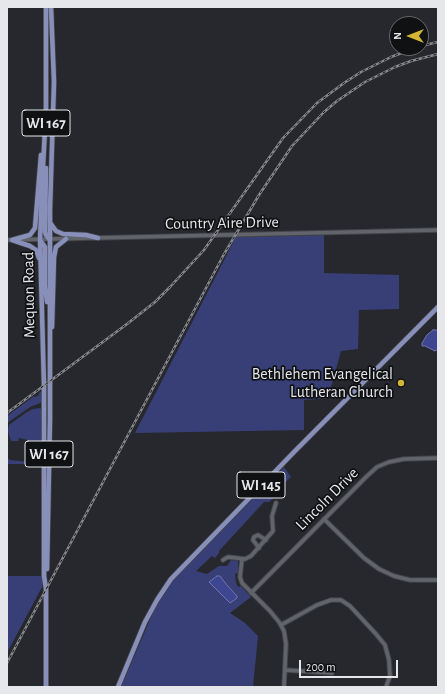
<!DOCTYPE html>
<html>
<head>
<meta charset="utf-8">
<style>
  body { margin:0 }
  #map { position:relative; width:445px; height:694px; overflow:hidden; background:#27282e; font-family:"Alegreya Sans",sans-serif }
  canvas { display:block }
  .frame { position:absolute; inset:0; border:8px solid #e6e7eb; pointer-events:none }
  .north { position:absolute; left:389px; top:16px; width:40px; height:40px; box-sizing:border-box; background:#101113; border:1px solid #666769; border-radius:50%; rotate:270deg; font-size:11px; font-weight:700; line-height:16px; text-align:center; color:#e6e7eb }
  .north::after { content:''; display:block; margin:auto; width:14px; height:18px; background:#d3b635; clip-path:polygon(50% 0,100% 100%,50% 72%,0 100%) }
  .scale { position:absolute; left:299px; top:660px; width:99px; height:18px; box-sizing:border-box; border:2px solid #e6e7eb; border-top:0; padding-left:5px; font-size:12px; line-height:14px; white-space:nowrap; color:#e6e7eb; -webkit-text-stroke:3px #101113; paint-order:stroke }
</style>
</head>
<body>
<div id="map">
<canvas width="445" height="694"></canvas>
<div class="frame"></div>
<div class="north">N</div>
<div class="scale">200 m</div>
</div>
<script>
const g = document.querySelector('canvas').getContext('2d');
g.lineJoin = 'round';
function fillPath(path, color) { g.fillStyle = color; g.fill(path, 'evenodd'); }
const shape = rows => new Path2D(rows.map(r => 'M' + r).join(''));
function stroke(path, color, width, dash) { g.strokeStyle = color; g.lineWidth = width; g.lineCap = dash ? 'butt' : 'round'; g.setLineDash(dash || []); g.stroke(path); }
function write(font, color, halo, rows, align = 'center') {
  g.font = font + ' "Alegreya Sans",sans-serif'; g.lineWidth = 3.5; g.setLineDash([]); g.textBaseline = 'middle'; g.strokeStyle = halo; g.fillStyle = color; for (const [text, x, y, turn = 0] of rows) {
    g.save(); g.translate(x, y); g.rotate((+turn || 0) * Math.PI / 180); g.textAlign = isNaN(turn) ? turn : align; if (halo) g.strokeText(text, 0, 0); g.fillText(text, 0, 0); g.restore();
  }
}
const green = shape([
  [324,235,324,273,399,275,399,309,359,310,358,349,341,351,328,398,304,400,304,430,135,433,236,237],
  [40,392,42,392,42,402,40,403,30,407,7,423,7,416,33,397,38,396],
  [40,408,42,410,42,453,40,454,36,453,36,445,31,445,30,447,28,448,28,440,19,438,18,441,11,441,8,431,9,425,27,412,33,409],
  [7,458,10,460,29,462,31,460,38,460,41,461,42,464,7,464],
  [284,467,291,477,273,494,274,498,269,502,264,502,219,551,219,553,215,558,212,556,196,571,207,574,219,566,227,566,231,560,238,561,238,573,235,574,236,583,238,587,241,586,251,597,230,613,245,623,258,636,253,687,121,687,155,608,177,575],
  [7,576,42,576,42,587,7,653]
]);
const water = shape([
  [433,330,438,330,438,349,435,351,425,346,422,346,422,343,427,335,433,330],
  [217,576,220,576,226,584,237,596,237,598,230,603,209,582,217,576]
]);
const minor = shape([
  [7,240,438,230],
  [324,519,364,558,379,569,394,576,410,580,438,580],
  [259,548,253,540,254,537,258,535,266,540],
  [242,559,240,577,242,583,270,611,279,622,284,631,286,644,284,687],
  [223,560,228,557,245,559,251,556,273,531,272,516,276,503],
  [251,593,366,477,377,467,389,462,404,459,438,458],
  [281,625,317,605,331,600,341,600,350,606,376,634,385,645,389,660,390,676,386,687],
  [285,670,332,673]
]);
const major = shape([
  [46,7,46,110,43,167,40,240,44,386,44,576,46,589,46,687],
  [46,168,45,232,46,235,49,239],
  [51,224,56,231,63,234,86,235,98,238],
  [12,240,30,235,35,228,41,155],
  [12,240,30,246,36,250,39,258],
  [40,240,45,247,45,286,47,302],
  [52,327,54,257,56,247,66,239],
  [47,569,50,419,50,209,54,82,51,7],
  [118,687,145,622,157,600,171,579,294,452,438,307]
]);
const rail = shape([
  [421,46,438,42],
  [7,413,127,324,155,302,170,287,204,250,283,138,317,103,344,83,361,72,391,57,415,48],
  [7,663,223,256,259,195,292,146,324,112,337,101,365,82,395,67,411,61,438,54]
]);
const markers = [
  [401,383,4,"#d3b635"]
];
const shields = [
  [46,123,48],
  [49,454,48],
  [261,485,48]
];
const shieldNames = [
  ["WI 167",46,123],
  ["WI 167",49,454],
  ["WI 145",261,485]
];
const streetNames = [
  ["Country Aire Drive",222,223,-1],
  ["Mequon Road",29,295,-91],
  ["Lincoln Drive",327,499,-45]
];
const poiNames = [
  ["Bethlehem Evangelical",393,374],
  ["Lutheran Church",393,392]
];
fillPath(green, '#383f77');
fillPath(water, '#3f4691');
stroke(water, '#7176ac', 1);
stroke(minor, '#434449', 5.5);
stroke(major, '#434449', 6);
stroke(minor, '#62646b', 3.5);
stroke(major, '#8890ba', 4.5);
stroke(rail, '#87888d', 2.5);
stroke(rail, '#101113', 1, [3]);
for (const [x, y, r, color] of markers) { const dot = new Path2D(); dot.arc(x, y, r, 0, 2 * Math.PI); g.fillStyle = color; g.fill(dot); stroke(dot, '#101113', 1.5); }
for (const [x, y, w] of shields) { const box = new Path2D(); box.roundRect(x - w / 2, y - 13, w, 26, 3); g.fillStyle = '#101113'; g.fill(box); stroke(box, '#e6e7eb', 1); }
write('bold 15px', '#e6e7eb', null, shieldNames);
write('16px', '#e6e7eb', '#101113', streetNames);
write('16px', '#e6e7eb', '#101113', poiNames, 'right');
</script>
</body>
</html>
